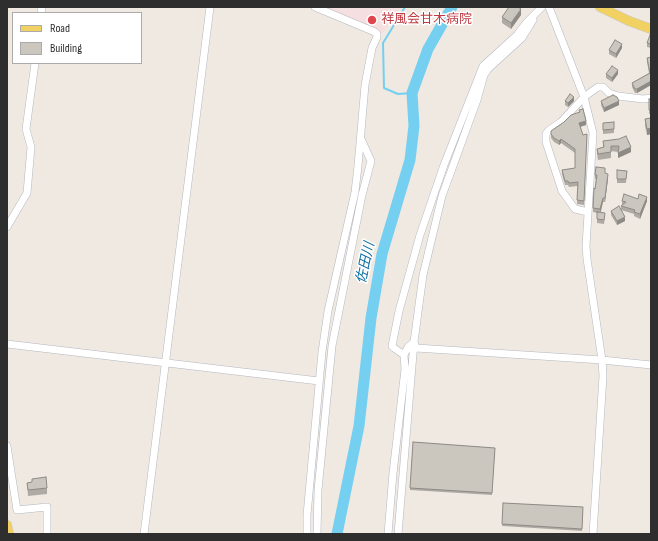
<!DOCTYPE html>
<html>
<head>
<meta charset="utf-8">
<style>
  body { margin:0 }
  #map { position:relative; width:658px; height:541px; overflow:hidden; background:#efe9e1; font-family:"Sofia Sans Condensed",sans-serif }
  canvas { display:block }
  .frame { position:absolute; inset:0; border:8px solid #2e2e2e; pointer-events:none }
  .legend { position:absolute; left:12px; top:12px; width:130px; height:52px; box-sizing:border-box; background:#fff; border:1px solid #ababab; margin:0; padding:5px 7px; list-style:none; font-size:12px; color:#2e2e2e }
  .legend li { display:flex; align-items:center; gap:8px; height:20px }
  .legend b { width:20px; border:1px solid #ababab }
</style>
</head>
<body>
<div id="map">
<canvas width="658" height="541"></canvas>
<div class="frame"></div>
<ul class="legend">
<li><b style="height:5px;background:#f2d163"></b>Road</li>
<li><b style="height:11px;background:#cbc7bf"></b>Building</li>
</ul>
</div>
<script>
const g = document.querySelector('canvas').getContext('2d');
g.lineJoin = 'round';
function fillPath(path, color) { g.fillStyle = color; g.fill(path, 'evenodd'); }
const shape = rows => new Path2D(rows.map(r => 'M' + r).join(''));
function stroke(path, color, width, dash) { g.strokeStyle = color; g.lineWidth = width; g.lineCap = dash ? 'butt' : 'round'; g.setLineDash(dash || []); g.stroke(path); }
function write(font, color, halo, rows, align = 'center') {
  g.font = font + ' "Sofia Sans Condensed","Noto Sans JP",sans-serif'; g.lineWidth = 3; g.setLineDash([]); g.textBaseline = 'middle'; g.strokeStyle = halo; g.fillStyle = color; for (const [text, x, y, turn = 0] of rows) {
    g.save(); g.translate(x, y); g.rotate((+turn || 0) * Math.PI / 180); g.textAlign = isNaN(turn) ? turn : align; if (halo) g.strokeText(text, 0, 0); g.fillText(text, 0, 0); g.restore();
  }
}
const medical = shape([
  [323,7,401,7,383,33]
]);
const stream = shape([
  [405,7,383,43,384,88,398,94,412,93]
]);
const river = shape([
  [337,534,359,426,371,318,382,254,410,160,414,126,412,93,428,49,452,7]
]);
const minor = shape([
  [549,7,584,97,593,133,586,246,587,259,602,360,603,376,593,534],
  [41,13,42,7],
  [588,212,575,209,562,191,546,142,546,134,548,131,561,122,584,97,598,87,603,87,609,93,618,96,643,99,651,98],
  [7,227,27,193,31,147,26,129,35,63],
  [414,342,416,348,602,360,651,365],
  [7,344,319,381],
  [404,355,408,347,414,342],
  [7,446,17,510,47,507,47,534],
  [144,534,210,7],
  [307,534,307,515,322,352,328,311,355,192,358,166,365,85,372,48,377,37,377,34,375,32,315,7],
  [317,534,318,490,332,346,362,195,371,161,361,139],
  [388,534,393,473,405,369,404,355,394,348,392,346,399,311,420,235,444,165,483,66,517,35,527,22,542,7],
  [398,534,414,342,423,275,442,196,477,100,484,75,488,69,522,38,533,20]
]);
const major = shape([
  [600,7,629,21,651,29],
  [7,525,9,534]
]);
const wall = shape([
  [521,15,511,29,502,23,502,17],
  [651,36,651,48,647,47,647,43],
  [622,48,616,58,609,54,609,50],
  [651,57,651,85,637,93,635,93,632,87,632,83,649,73,647,62,647,58],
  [606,74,618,74,612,82,606,78],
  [649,99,651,99,651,114,649,114],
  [565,101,574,101,568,107,565,105],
  [601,101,619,105,604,112,601,105],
  [579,110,586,125,580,127,583,135,587,134,584,205,577,204,578,186,569,187,568,185,565,185,562,174,562,170,575,168,575,153,561,143,559,145,554,142,551,138,551,131,579,112],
  [651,118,651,134,647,135,645,126,645,119],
  [614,122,614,133,603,134,603,123],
  [619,139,631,152,618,158,618,152,611,151,611,158,598,160,597,154,597,149,603,147,603,141],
  [617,170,627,171,626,183,617,183],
  [605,173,608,178,605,202,603,202,601,212,605,217,604,224,597,223,597,213,593,212,593,208,596,179,595,179,595,175],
  [638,199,647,201,640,219,634,216,634,214,621,210,625,221,617,225,611,215,611,211,621,209,621,206,622,205,622,201],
  [413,442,495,448,492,495,410,490],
  [27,483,47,488,47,494,28,496],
  [503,503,583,507,582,531,502,526]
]);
const shadedWall = shape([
  [521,9,521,15,511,29,511,23],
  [622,44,622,48,616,58,616,54],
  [618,70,618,74,612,82,612,78],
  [651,81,651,85,637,93,637,89],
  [574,97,574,101,568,107,568,103],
  [619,101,619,105,604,112,604,108],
  [586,121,586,125,579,127,579,123],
  [651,128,651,134,647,135,647,129],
  [561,139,561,143,559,145,559,141],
  [631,147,631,152,618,158,618,153],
  [608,174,608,178,605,202,605,198],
  [647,197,647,201,640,219,640,214],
  [603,198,603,202,600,213,600,209],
  [625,217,625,221,617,225,617,221]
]);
const building = shape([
  [509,7,518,7,521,9,511,23,502,17,509,7],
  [650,35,651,36,651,44,647,43,650,35],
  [615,40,622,44,616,54,609,50,615,40],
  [651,57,651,81,637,89,635,89,632,83,650,73,647,58,651,57],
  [612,66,618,70,612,78,606,74,612,66],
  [570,94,574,97,568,103,565,101,570,94],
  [613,95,617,97,619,101,604,108,601,101,613,95],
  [649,99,651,99,651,110,649,110,649,99],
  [583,109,586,121,579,123,583,135,587,134,584,201,577,200,578,182,569,183,568,181,565,181,562,170,575,168,575,149,561,139,559,141,554,138,551,134,551,131,564,122,571,115,580,112,579,110,583,109],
  [651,118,651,128,647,129,645,119,651,118],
  [614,122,614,129,603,130,603,123,614,122],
  [626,136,631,147,618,153,619,146,611,146,611,152,598,154,597,149,604,147,603,141,619,139,626,136],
  [596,167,605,168,605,173,608,174,605,198,603,198,600,209,593,208,594,188,595,189,597,175,595,175,596,167],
  [617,170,627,171,626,179,617,179,617,170],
  [624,194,638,199,639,194,647,197,640,214,634,212,635,210,621,206,626,202,622,201,624,194],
  [619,206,625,217,617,221,611,211,619,206],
  [597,212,605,213,604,220,597,219,597,212],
  [413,442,495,448,492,493,410,488,413,442],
  [46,477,47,488,28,490,27,483,32,482,32,479,46,477],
  [503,503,583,507,582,529,502,524,503,503]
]);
const markers = [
  [372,20,5,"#e0444e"]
];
const healthNames = [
  ["祥風会甘木病院",381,20]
];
const waterNames = [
  ["佐田川",366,263,-78]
];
fillPath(medical, '#f5dfe0');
stroke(stream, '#75cff0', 2);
stroke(river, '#75cff0', 11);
stroke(minor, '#b4b7c1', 8);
stroke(major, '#c9c9c9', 10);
stroke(minor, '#fff', 7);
stroke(major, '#f2d163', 9);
fillPath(wall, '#afaba4');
fillPath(shadedWall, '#8e8b86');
fillPath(building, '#cbc7bf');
stroke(building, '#8e8b86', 1);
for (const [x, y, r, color] of markers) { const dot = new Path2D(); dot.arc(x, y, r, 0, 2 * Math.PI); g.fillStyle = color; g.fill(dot); stroke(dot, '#fff', 1.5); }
write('13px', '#be3a42', '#fff', healthNames, 'left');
write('italic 14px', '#0d6fa3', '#fff', waterNames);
</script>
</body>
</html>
